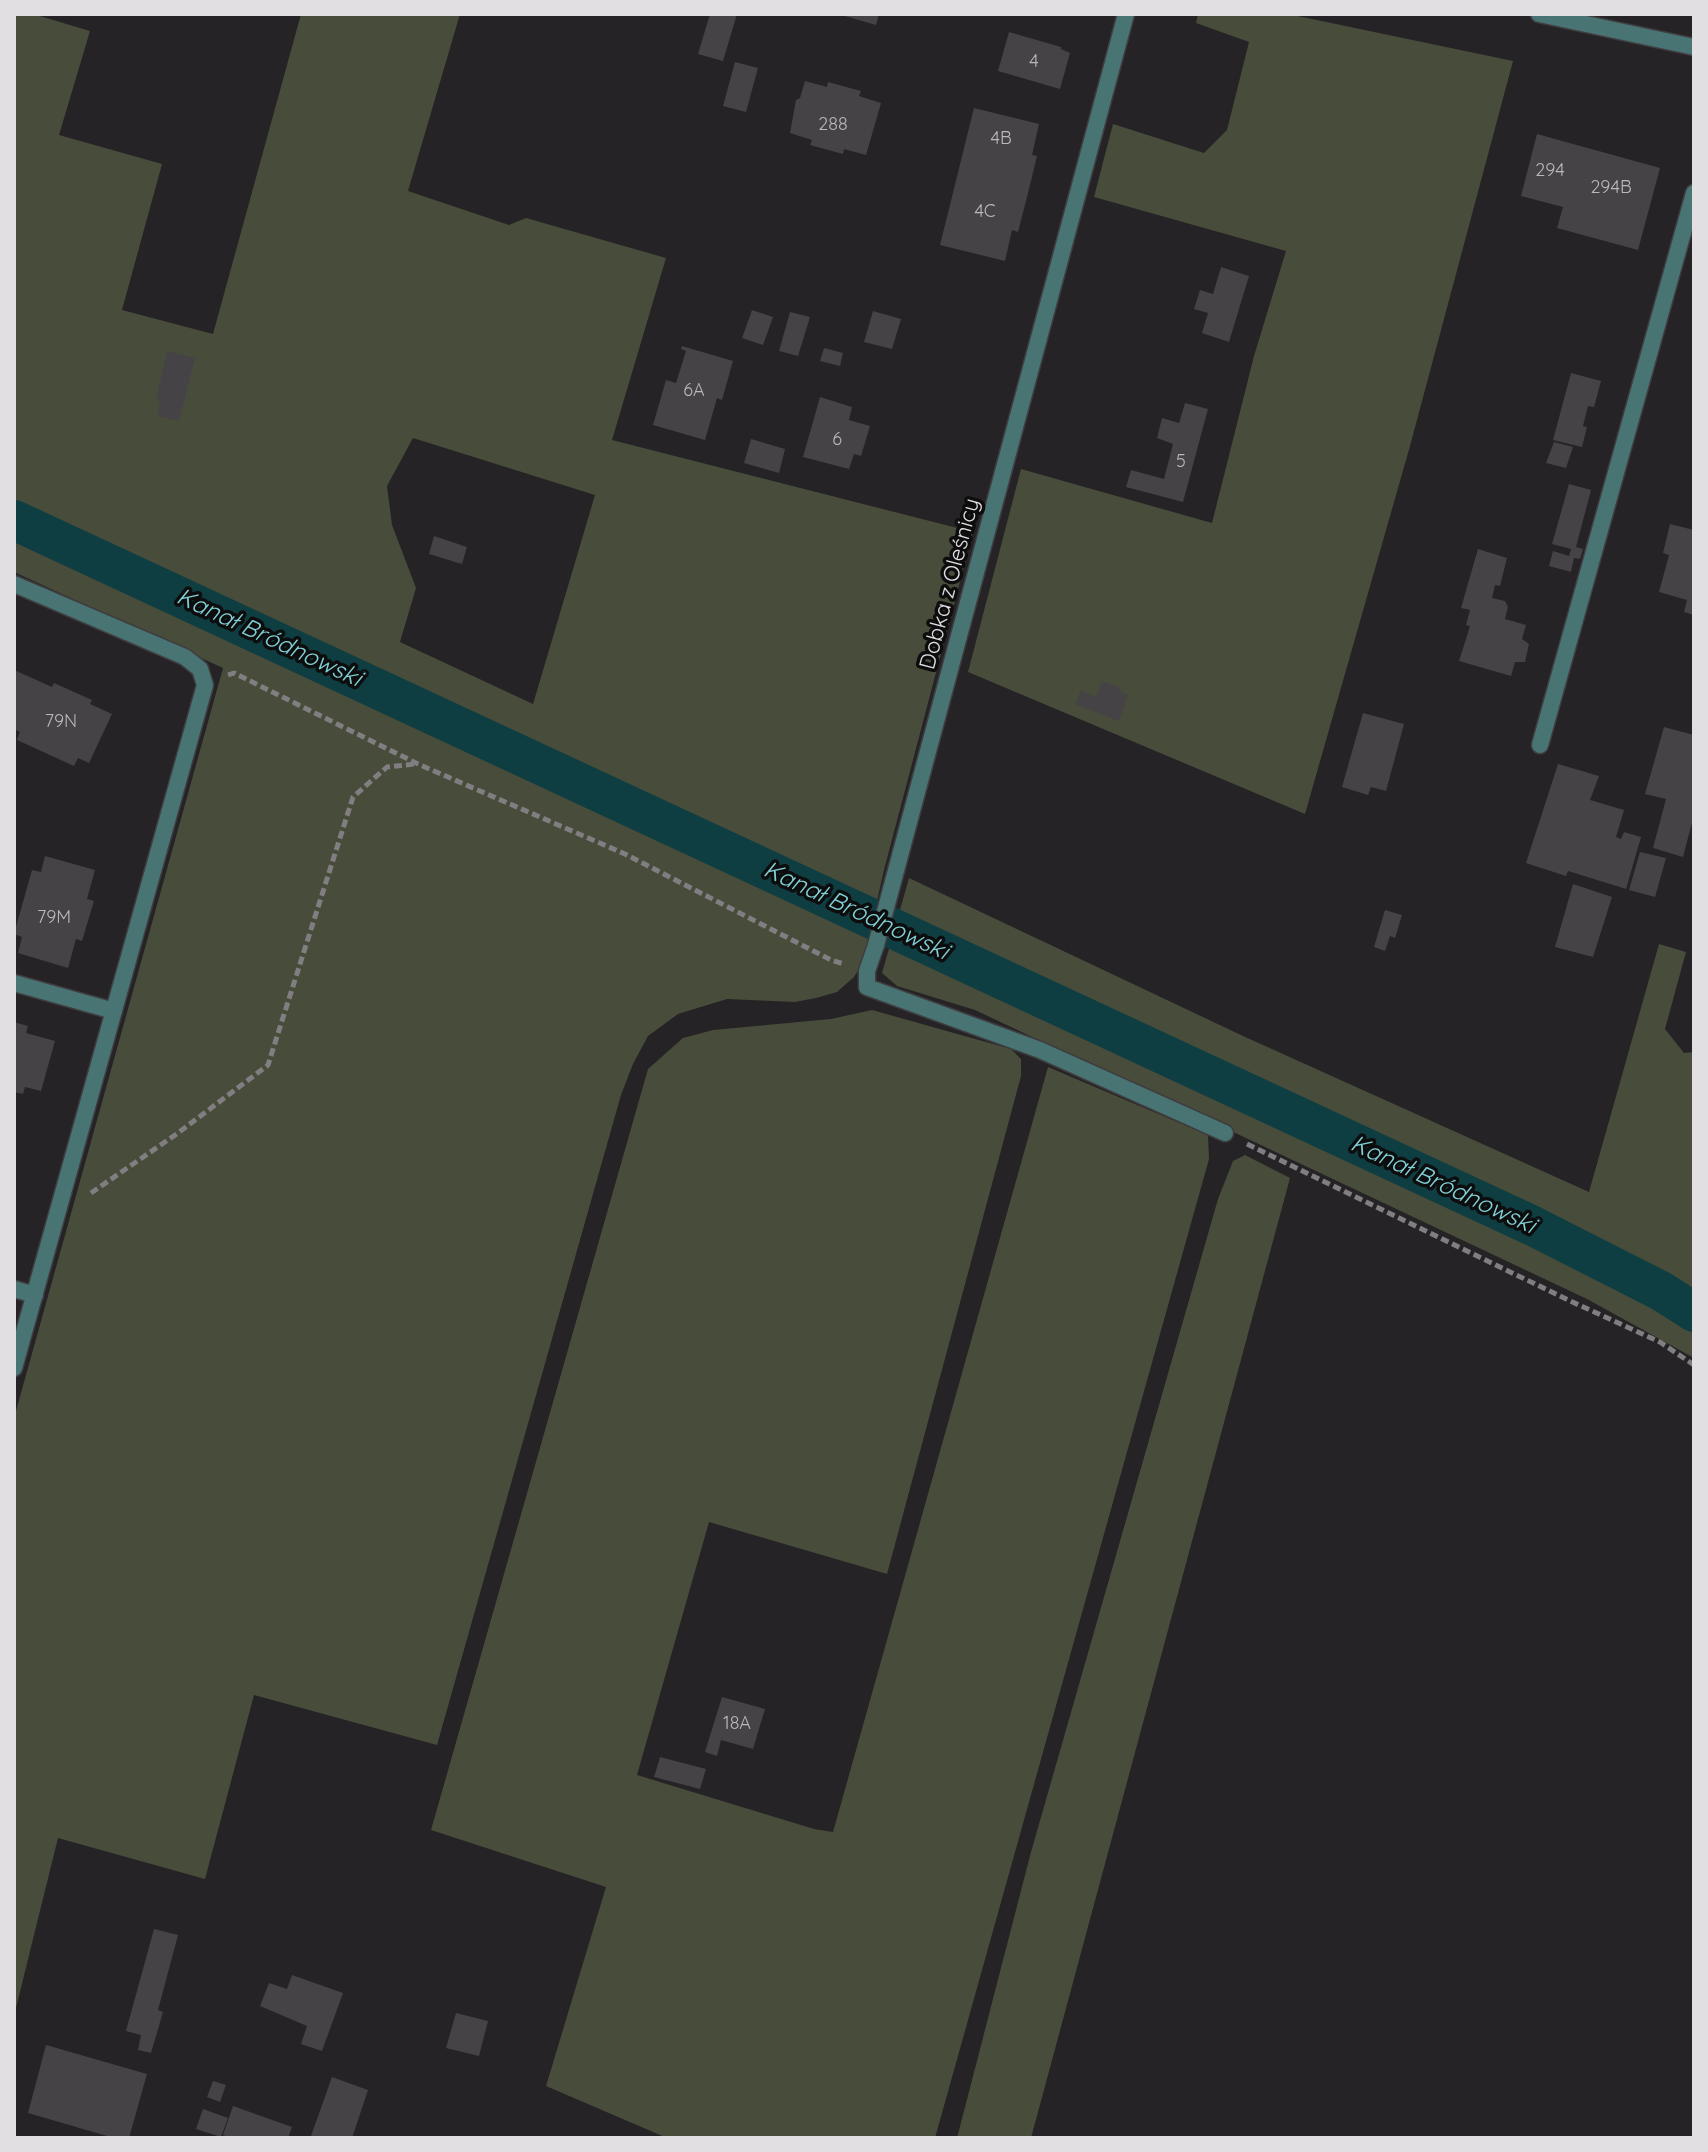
<!DOCTYPE html>
<html>
<head>
<meta charset="utf-8">
<style>
  body { margin:0 }
  #map { position:relative; width:1708px; height:2152px; overflow:hidden; background:#252326; font-family:Quicksand,sans-serif }
  canvas { display:block }
  .frame { position:absolute; inset:0; border:16px solid #e1dfe2; pointer-events:none }
</style>
</head>
<body>
<div id="map">
<canvas width="1708" height="2152"></canvas>
<div class="frame"></div>
</div>
<script>
const g = document.querySelector('canvas').getContext('2d');
g.lineJoin = 'round';
function fillPath(path, color) { g.fillStyle = color; g.fill(path, 'evenodd'); }
const shape = rows => new Path2D(rows.map(r => 'M' + r).join(''));
function stroke(path, color, width, dash) { g.strokeStyle = color; g.lineWidth = width; g.lineCap = dash ? 'butt' : 'round'; g.setLineDash(dash || []); g.stroke(path); }
function write(font, color, halo, rows, align = 'center') {
  g.font = font + ' Quicksand,sans-serif'; g.lineWidth = 7; g.setLineDash([]); g.textBaseline = 'middle'; g.strokeStyle = halo; g.fillStyle = color; for (const [text, x, y, turn = 0] of rows) {
    g.save(); g.translate(x, y); g.rotate((+turn || 0) * Math.PI / 180); g.textAlign = isNaN(turn) ? turn : align; if (halo) g.strokeText(text, 0, 0); g.fillText(text, 0, 0); g.restore();
  }
}
const green = shape([
  [14,14,33,14,90,31,59,135,162,164,122,310,213,334,301,14,460,14,408,191,509,225,526,218,666,258,612,440,973,532,884,870,863,963,854,977,837,992,816,998,795,1002,727,999,678,1014,648,1036,633,1064,621,1095,437,1745,254,1695,205,1879,58,1838,14,2016,14,1418,223,668,14,572],
  [413,438,595,495,533,704,400,642,416,588,392,525,387,486],
  [1198,14,1288,14,1513,61,1410,446,1305,814,968,672,1021,469,1212,523,1254,356,1286,251,1094,197,1113,124,1204,153,1227,130,1249,42,1196,23],
  [909,878,1243,1036,1589,1192,1659,944,1686,952,1665,1029,1684,1053,1694,1052,1694,1358,1587,1299,975,1010,897,986,882,973],
  [872,1010,1011,1049,1021,1059,1021,1076,887,1574,709,1522,637,1775,814,1829,833,1832,1048,1067,1208,1135,1209,1159,935,2138,667,2138,546,2086,606,1887,431,1830,648,1069,683,1038,713,1030,831,1019],
  [1245,1155,1290,1178,1031,2138,957,2138,1031,1852,1218,1199,1233,1161]
]);
const canal = shape([
  [14,520,1533,1226,1661,1291,1694,1312]
]);
const building = shape([
  [710,14,737,14,723,61,698,54],
  [838,14,879,14,876,25],
  [1009,32,1061,47,1061,49,1070,53,1060,89,998,71],
  [735,62,758,68,746,112,723,106],
  [805,81,827,87,828,82,861,91,859,96,881,103,866,155,844,149,843,154,810,145,812,140,790,133,796,100,800,98],
  [974,108,1039,124,1032,155,1037,156,1028,193,1018,232,1012,230,1005,261,940,245],
  [1537,134,1660,168,1638,250,1557,228,1563,207,1521,196],
  [1221,267,1249,276,1229,342,1202,333,1208,313,1194,309,1200,290,1213,294],
  [752,310,773,317,763,345,742,338],
  [873,311,901,319,892,349,864,342],
  [790,312,810,317,798,356,779,351],
  [682,346,733,361,722,400,717,398,705,440,653,425,666,380,676,383,686,351,681,349],
  [824,348,843,353,840,366,820,361],
  [167,351,195,358,179,421,157,416,160,401,156,400],
  [1571,373,1601,381,1594,407,1588,406,1583,426,1587,427,1582,447,1553,440],
  [820,397,852,407,849,420,870,426,861,456,854,454,849,469,803,457],
  [1185,403,1208,409,1183,502,1126,487,1131,470,1164,479,1173,444,1157,438,1162,418,1179,423],
  [751,439,785,449,779,473,744,463],
  [1554,442,1573,447,1566,468,1546,463],
  [1569,484,1591,490,1576,547,1583,549,1580,559,1574,558,1571,572,1549,566,1553,551,1569,556,1571,549,1552,544],
  [1670,524,1694,530,1694,615,1684,612,1687,600,1659,592,1669,555,1663,553],
  [434,536,467,547,462,564,429,554],
  [1478,549,1507,558,1500,586,1495,585,1492,598,1505,601,1508,607,1505,619,1526,625,1522,639,1529,644,1525,662,1515,662,1511,676,1459,661,1470,626,1466,625,1470,610,1461,608],
  [14,670,52,687,54,683,92,700,90,704,112,714,89,763,78,758,74,766,17,740,20,732,14,729],
  [1102,681,1121,688,1120,691,1128,695,1119,721,1075,704,1081,690,1096,697],
  [1363,713,1404,724,1386,791,1371,787,1368,795,1342,787],
  [1664,727,1694,735,1694,815,1683,857,1653,848,1666,799,1645,794],
  [1558,764,1599,776,1590,800,1624,810,1616,837,1621,839,1624,832,1641,837,1626,889,1568,871,1566,876,1526,863],
  [1640,852,1666,858,1655,897,1629,890],
  [45,856,95,870,87,899,94,901,82,941,76,939,68,968,18,953,22,937,14,934,32,870,41,872],
  [1573,884,1612,897,1593,957,1555,947],
  [1385,910,1402,915,1395,938,1390,936,1385,951,1374,947],
  [14,1022,28,1026,26,1033,55,1041,41,1091,25,1087,23,1094,14,1092],
  [722,1697,765,1709,753,1749,721,1740,717,1756,705,1752],
  [660,1757,706,1769,700,1789,654,1777],
  [154,1929,178,1935,158,2010,163,2012,151,2053,138,2050,141,2035,126,2031],
  [292,1975,343,1993,322,2051,301,2044,307,2026,260,2006,269,1983,287,1989],
  [456,2013,488,2021,479,2056,446,2048],
  [46,2045,147,2074,129,2138,114,2138,28,2113],
  [332,2077,368,2090,352,2138,311,2136],
  [213,2081,226,2085,220,2102,207,2097],
  [233,2106,292,2127,288,2138,230,2138,223,2135],
  [203,2109,228,2118,221,2137,196,2129]
]);
const path = shape([
  [228,675,234,673,418,764,625,854,831,960,844,964],
  [1247,1144,1568,1300,1660,1342,1694,1365],
  [91,1193,178,1133,268,1065,353,797,387,767,415,764]
]);
const service = shape([
  [1540,745,1694,193],
  [876,945,867,971,867,987,1040,1050,1225,1133],
  [14,1289,35,1295]
]);
const minor = shape([
  [14,584,185,657,200,669,205,685,14,1368],
  [876,945,1126,14],
  [14,983,114,1011]
]);
const tertiary = shape([
  [1539,14,1694,47]
]);
const numberNames = [
  ["4",1034,62],
  ["288",833,125],
  ["4B",1001,139],
  ["294",1550,171],
  ["294B",1611,188],
  ["4C",985,212],
  ["6A",694,391],
  ["6",837,440],
  ["5",1181,462],
  ["79N",61,722],
  ["79M",54,918],
  ["18A",737,1724]
];
const streetNames = [
  ["Dobka z Oleśnicy",950,584,-75]
];
const waterNames = [
  ["Kanał Bródnowski",269,638,25],
  ["Kanał Bródnowski",856,911,25],
  ["Kanał Bródnowski",1443,1185,25]
];
fillPath(green, '#484c3a');
stroke(canal, '#0f3e42', 40);
fillPath(building, '#464346');
stroke(service, '#3f3d40', 19);
stroke(minor, '#3f3d40', 19);
stroke(tertiary, '#3f3d40', 19);
stroke(path, '#807e81', 5, [8, 4]);
stroke(service, '#487473', 16);
stroke(minor, '#487473', 16);
stroke(tertiary, '#487473', 16);
write('18px', '#bab8bb', null, numberNames);
write('22px', '#e1dfe2', '#0e0d0e', streetNames);
write('italic 24px', '#80d0d7', '#0e0d0e', waterNames);
</script>
</body>
</html>
